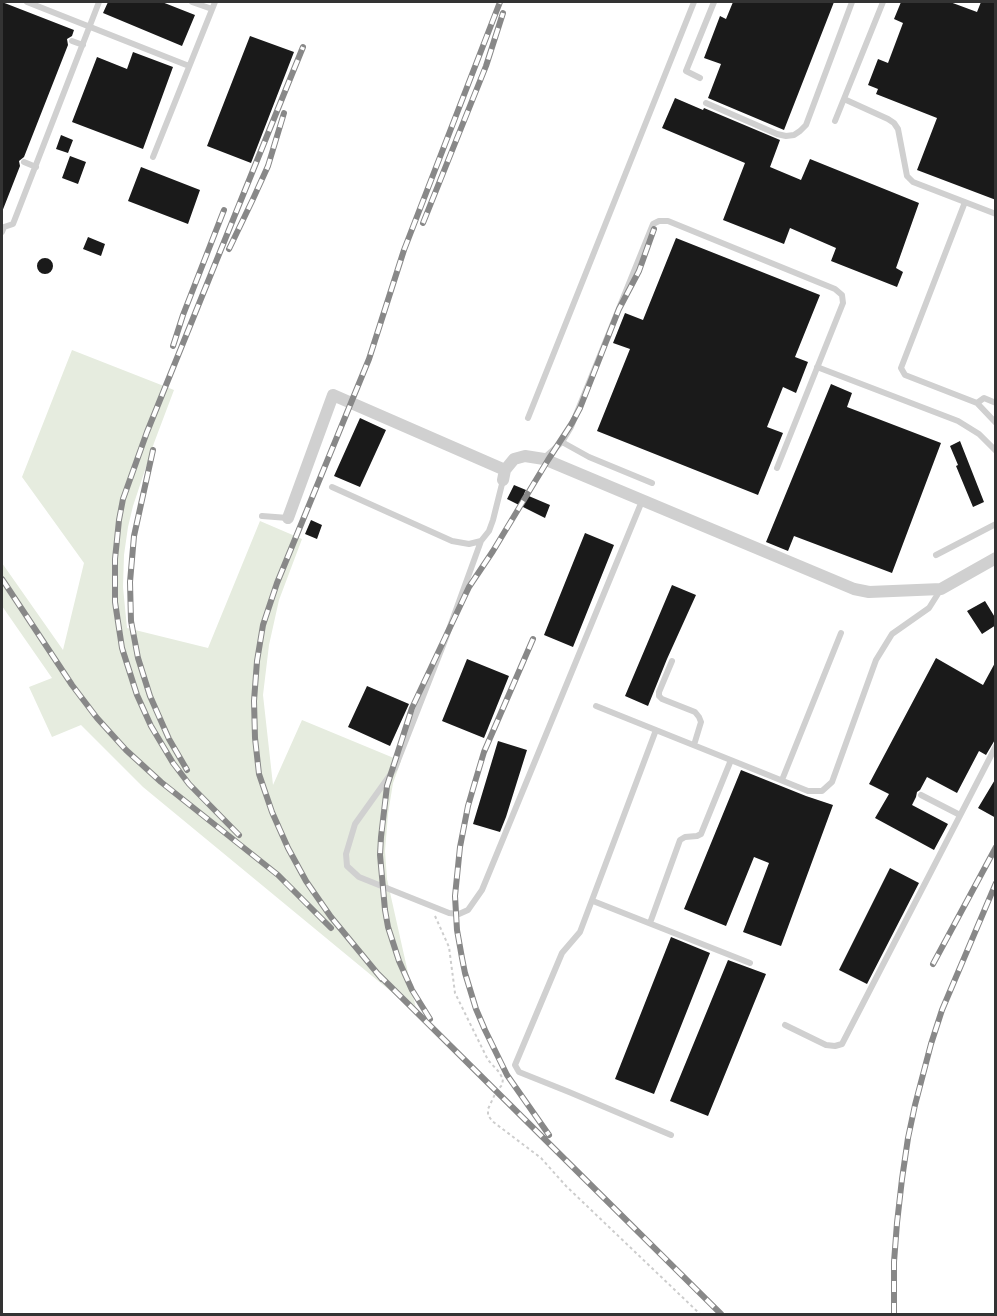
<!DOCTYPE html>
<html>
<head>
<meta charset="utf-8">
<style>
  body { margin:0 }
  #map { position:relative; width:997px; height:1316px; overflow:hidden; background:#fff; font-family:"IBM Plex Sans",sans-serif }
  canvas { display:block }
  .frame { position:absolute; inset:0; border:3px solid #333; pointer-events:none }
</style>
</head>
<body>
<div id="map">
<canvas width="997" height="1316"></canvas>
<div class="frame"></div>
</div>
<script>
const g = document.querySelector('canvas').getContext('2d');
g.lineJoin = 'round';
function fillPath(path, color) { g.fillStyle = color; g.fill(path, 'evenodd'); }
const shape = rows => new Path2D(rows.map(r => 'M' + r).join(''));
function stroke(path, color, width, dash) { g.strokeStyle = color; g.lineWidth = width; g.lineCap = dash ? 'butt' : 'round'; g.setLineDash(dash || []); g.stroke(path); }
const green = shape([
  [72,350,174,390,154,443,133,506,128,527,124,555,123,587,127,628,208,648,260,521,302,539,279,600,269,645,263,695,273,785,302,720,401,761,393,783,388,814,385,851,387,879,417,1013,143,787,81,725,52,737,29,687,52,678,2,606,2,563,63,650,84,563,22,477]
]);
const building = shape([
  [2,2,74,30,72,36,67,39,68,45,24,157,19,161,20,166,2,212],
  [108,2,162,2,195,15,182,46,103,13],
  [733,2,834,2,784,130,708,98,721,64,704,58,720,16,726,19],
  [901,2,950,2,977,12,981,2,996,2,996,200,917,170,937,118,876,94,878,89,868,85,878,59,888,63,903,23,894,19],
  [250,36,294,52,251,163,207,146],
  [133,52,173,67,143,149,72,122,97,57,127,69],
  [675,98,703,110,704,108,780,140,770,167,801,180,810,159,919,203,896,268,903,272,897,287,831,261,836,248,790,228,784,244,723,220,745,163,662,128],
  [61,135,73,140,68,153,56,149],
  [70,156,86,162,78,184,62,178],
  [141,167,200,190,188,224,128,201],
  [88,237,105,244,101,256,83,249],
  [676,238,820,295,795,357,808,362,796,393,783,387,767,427,783,433,758,495,597,431,630,349,613,343,625,313,643,320],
  '37 266a8 8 0 1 1 16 0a8 8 0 1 1-16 0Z',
  [831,384,852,393,847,407,941,443,892,573,794,536,788,551,766,542],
  [360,418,386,430,360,487,334,476],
  [960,441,984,502,973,507,956,466,958,465,950,446],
  [514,485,526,490,524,494,550,505,545,518,507,499],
  [311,520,322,525,317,539,305,534],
  [585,533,614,545,573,647,544,635],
  [672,585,696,595,667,659,648,706,625,696],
  [985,601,996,619,996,625,982,634,967,611],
  [936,658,983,685,996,661,996,738,986,755,979,751,957,793,927,777,920,790,917,792,916,797,912,805,948,824,934,850,875,818,889,794,869,784],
  [467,659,509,676,484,738,442,721],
  [367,686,409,704,390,746,348,727],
  [498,741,527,750,506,817,500,832,473,824],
  [741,770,806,796,833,805,781,946,743,932,769,863,754,857,726,926,684,909],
  [996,778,996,818,978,808],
  [890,868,919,883,867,984,839,970],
  [671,937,710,953,654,1094,615,1079],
  [728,960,766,974,708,1116,670,1101]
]);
const path = shape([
  [435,916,449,947,455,993,488,1060,499,1072,503,1079,502,1085,496,1092,488,1109,488,1115,492,1121,541,1158,566,1186,700,1314]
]);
const service = shape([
  [27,2,189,66],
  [192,2,212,9],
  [72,41,83,45],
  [700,78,686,71,714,2],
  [844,99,888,119,894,123,898,129,907,176,913,182,996,214],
  [706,103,777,134,786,136,794,135,800,131,806,125,852,2],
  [835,121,883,2],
  [153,157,215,2],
  [24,162,36,167],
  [965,202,901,368,905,375,977,403,984,398,996,403],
  [2,232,4,227,13,224,99,2],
  [817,367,958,421,979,434,996,451],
  [977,403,996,423],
  [528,418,694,2],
  [562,442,589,457,652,483],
  [544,458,562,442,571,427,653,224,659,221,668,221,835,289,842,295,843,303,777,468],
  [332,487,452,541,469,544,481,541,489,531,493,520,503,480],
  [262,516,288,518],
  [481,541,444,643,395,768,355,824,346,854,347,866,359,877,449,913,459,914,468,910,482,890,642,501],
  [936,555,996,524],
  [672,661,659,692,659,696,662,699,695,712,699,717,701,722,694,745],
  [596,706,808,791,822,791,832,782,876,660,892,634,929,608,941,589],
  [656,730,580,932,562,953,515,1065,519,1072,569,1092,671,1135],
  [782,780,841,633],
  [921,795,960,815],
  [593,901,750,963],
  [650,923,680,840,685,837,697,836,701,834,731,760],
  [785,1025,826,1045,835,1046,842,1044,996,746]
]);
const minor = shape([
  [503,480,505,470,514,459,525,456,544,459,854,589,869,592,941,589,996,558],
  [288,518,333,395,505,470]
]);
const rail = shape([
  [423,223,486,66,503,13],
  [229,249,253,199,268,166,284,113],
  [173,346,183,315,224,210],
  [153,450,134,536,130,582,131,621,138,658,150,696,169,739,187,770],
  [2,579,72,685,97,718,126,750,161,782,278,875,331,928],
  [533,639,484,752,475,782,468,806,460,847,455,896,457,930,462,958,465,973,476,1009,485,1030,507,1075,549,1135],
  [239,835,189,784,173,763,151,726,137,695,122,648,115,602,115,559,119,520,123,499,147,432,303,47],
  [933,964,996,847],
  [378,974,721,1314],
  [382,979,331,917,306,881,288,848,272,812,259,774,255,738,254,701,257,661,263,625,277,583,369,359,404,250,500,2],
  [430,1019,412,990,399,961,388,927,385,910,380,855,381,837,387,786,412,708,469,587,493,551,548,460,572,423,580,408,619,309,639,271,654,229],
  [894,1314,894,1262,897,1223,902,1179,908,1138,915,1105,931,1044,942,1010,996,883]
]);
fillPath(green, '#e6ecdf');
fillPath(building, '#1a1a1a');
stroke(path, '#cdcdcd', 2, [3, 3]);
stroke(service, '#d0d0d0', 6);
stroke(minor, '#d0d0d0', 12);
stroke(rail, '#888', 6);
stroke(rail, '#fff', 4, [11]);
</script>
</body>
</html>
